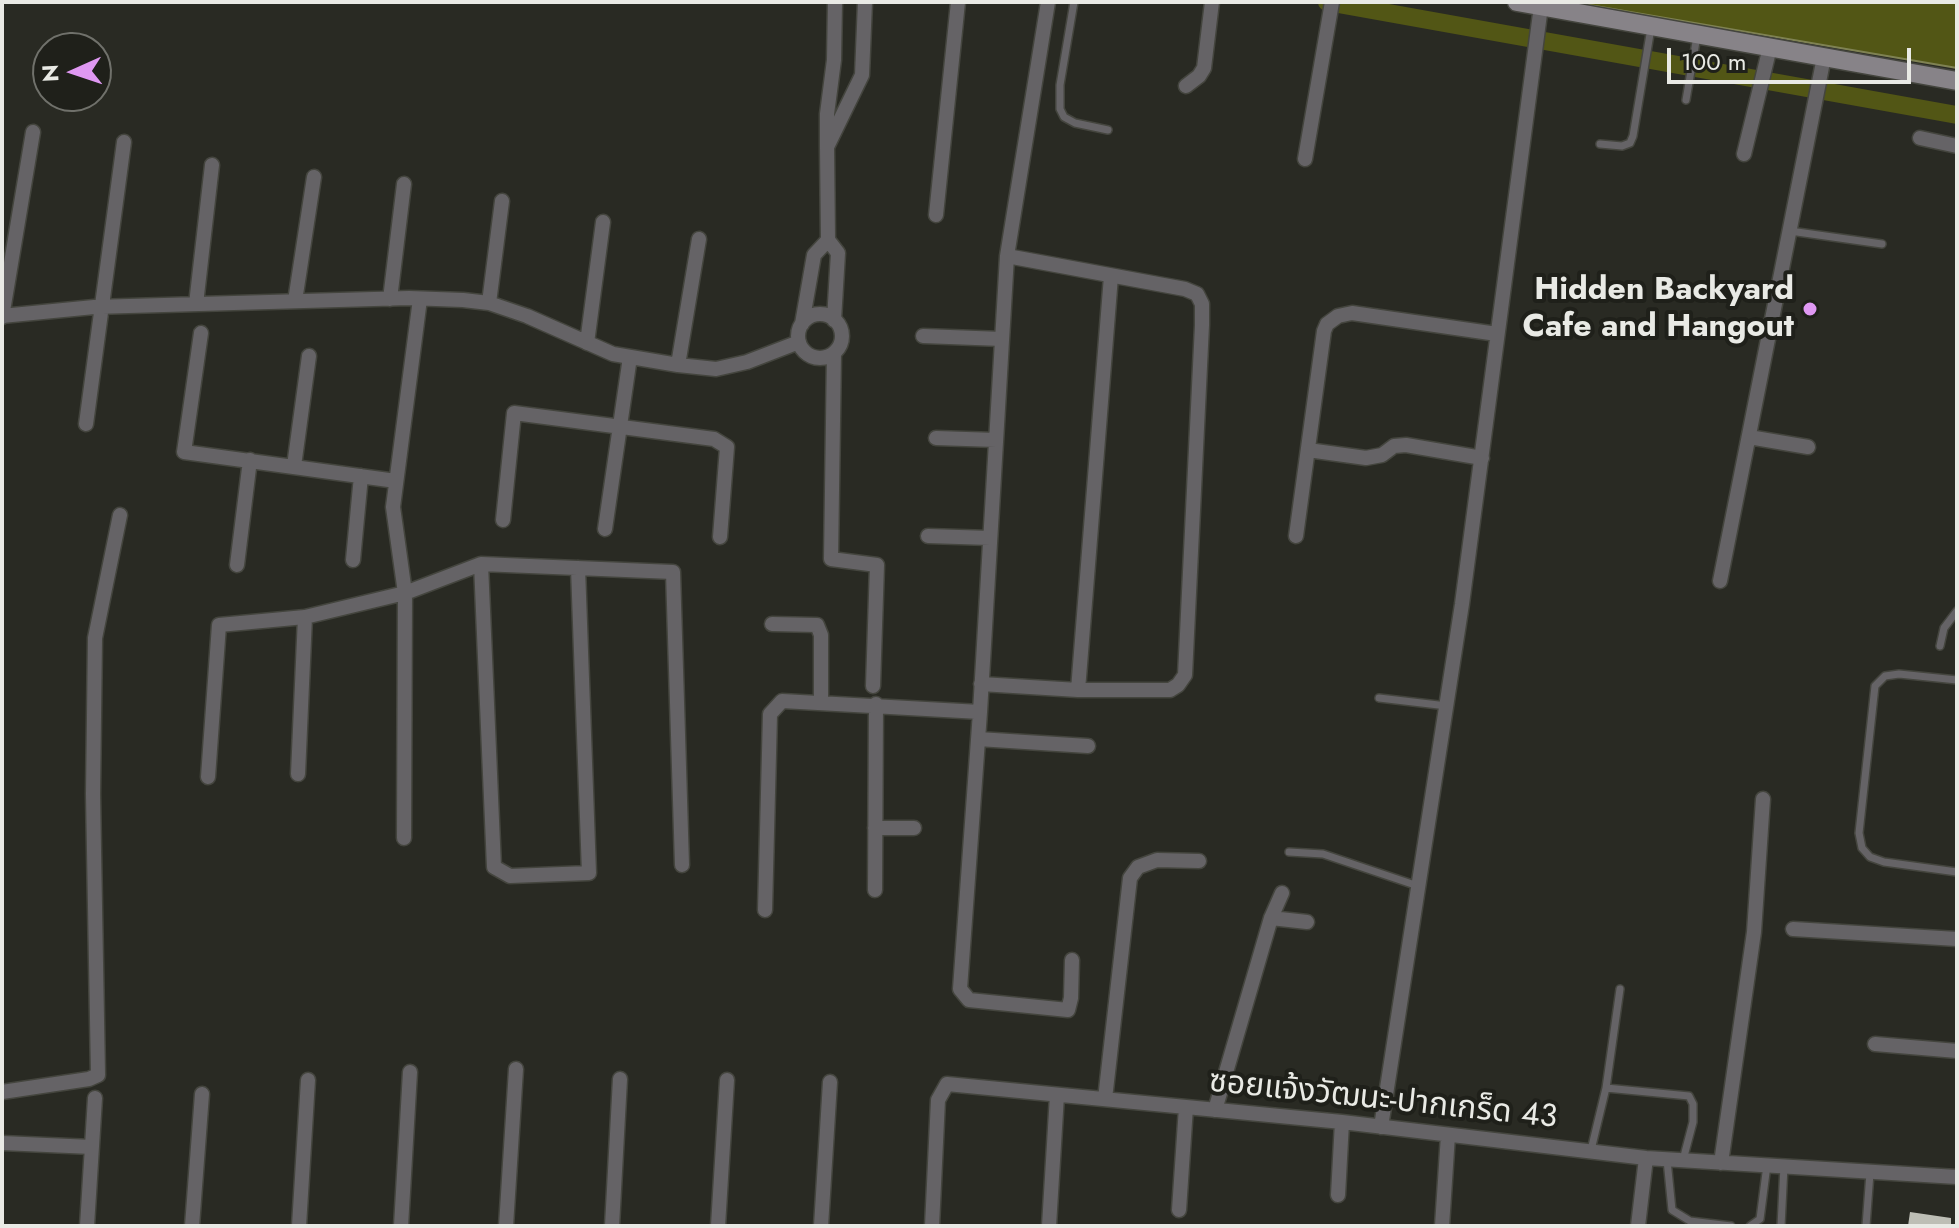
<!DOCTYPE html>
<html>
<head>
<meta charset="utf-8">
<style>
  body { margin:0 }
  #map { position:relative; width:1959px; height:1228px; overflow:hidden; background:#292a23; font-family:Jost,sans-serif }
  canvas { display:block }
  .frame { position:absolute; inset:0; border:4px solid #e9eae5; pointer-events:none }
  .north { position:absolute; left:32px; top:32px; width:80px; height:80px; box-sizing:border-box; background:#1f201a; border:2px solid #70716b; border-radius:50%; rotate:267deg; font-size:22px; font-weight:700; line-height:32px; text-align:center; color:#e9eae5 }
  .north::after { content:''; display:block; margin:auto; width:28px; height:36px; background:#df98f2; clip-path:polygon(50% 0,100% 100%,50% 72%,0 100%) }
  .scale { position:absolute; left:1667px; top:48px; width:244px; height:36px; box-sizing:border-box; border:4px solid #e9eae5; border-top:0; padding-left:10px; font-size:24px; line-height:28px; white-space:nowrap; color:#e9eae5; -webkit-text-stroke:6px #1f201a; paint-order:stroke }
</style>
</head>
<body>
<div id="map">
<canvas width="1959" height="1228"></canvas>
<div class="frame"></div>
<div class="north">N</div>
<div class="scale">100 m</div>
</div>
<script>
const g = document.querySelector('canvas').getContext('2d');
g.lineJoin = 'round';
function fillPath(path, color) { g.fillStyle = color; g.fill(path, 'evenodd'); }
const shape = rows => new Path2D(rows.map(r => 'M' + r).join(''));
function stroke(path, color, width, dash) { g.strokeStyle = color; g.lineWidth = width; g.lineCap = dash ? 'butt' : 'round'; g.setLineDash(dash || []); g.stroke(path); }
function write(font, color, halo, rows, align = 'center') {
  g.font = font + ' Jost,"Noto Sans Thai",sans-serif'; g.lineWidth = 8; g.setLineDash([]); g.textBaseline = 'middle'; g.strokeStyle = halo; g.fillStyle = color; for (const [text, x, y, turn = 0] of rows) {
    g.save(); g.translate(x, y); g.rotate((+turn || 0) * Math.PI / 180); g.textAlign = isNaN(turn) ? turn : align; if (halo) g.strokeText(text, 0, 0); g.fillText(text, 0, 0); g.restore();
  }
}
const water = shape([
  [1572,2,1957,2,1957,68,1572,2]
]);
const canal = shape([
  [1327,2,1957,115]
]);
const building = shape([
  [1910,1212,1951,1218,1951,1226,1908,1226]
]);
const lane = shape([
  [1074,2,1060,85,1060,109,1064,117,1075,123,1108,130],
  [1686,100,1697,36],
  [1600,144,1622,146,1630,143,1633,136,1651,28],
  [1790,231,1882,244],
  [1940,646,1944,628,1957,611],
  [1957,680,1899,674,1885,676,1875,686,1859,833,1862,848,1870,857,1884,862,1957,872],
  [1379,698,1447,706],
  [1289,852,1323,854,1418,886],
  [1606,1088,1620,989],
  [1591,1150,1606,1088,1689,1096,1693,1104,1693,1122,1683,1160],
  [1667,1160,1672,1210,1690,1221,1731,1226],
  [1750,1226,1760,1219,1767,1165],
  [1781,1226,1784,1166],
  [1866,1226,1870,1173]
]);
const street = shape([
  [835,2,834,60,827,114,827,147,862,75,865,2],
  [1048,2,1007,256,980,712,960,989,969,1000,1068,1010,1071,998,1072,960],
  [1186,86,1199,76,1204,68,1212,2],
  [1920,138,1957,146],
  [827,147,828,240,838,253,834,320],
  [1744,154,1770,47],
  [1305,159,1332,2],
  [936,215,958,2],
  [390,299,404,184],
  [295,301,314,177],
  [489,303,502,201],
  [196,304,212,165],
  '798 336a22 22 0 1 1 44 0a22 22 0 1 1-44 0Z',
  [2,316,94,307,409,298,463,300,489,303,527,316,613,354,678,365,716,369,747,362,799,342],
  [2,317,33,132],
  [802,324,814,255,828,240],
  [201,333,184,452,396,481],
  [923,336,1002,339],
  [587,343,603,222],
  [834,353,831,559,877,565,873,686],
  [678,365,699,239],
  [86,424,124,142],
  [1749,437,1808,447],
  [936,438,996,440],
  [1308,450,1366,458,1382,455,1394,446,1406,445,1482,458],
  [294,466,309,356],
  [503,520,514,413,714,439,727,447,720,537],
  [605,529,630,357],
  [928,536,990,538],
  [1296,536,1324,331,1327,324,1338,316,1352,313,1497,334],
  [353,560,361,476],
  [481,564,494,867,510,876,589,873,578,568],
  [237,565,250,460],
  [1720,581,1824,57],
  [772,624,817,625,821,635,821,703],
  [981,684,1078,690,1170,690,1178,685,1185,675,1202,325,1202,304,1197,294,1185,289,1007,256],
  [1078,690,1111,276],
  [978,739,1088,746],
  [298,774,305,617],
  [208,777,219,625,305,617,405,593,481,564,673,572,682,865],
  [875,828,914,828],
  [404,838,405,593,393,507,420,299],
  [875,890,876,704],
  [765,910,770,714,782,701,980,712],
  [1271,918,1307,922],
  [1793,929,1957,939],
  [1875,1044,1957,1051],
  [2,1092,89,1079,98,1075,93,794,95,638,120,515],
  [1105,1099,1130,878,1138,867,1157,860,1199,861],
  [1215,1110,1271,918,1282,893],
  [1381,1127,1462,604,1541,6],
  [2,1143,92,1147],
  [1721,1163,1754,932,1763,799],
  [1338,1195,1342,1122],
  [1179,1210,1186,1107],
  [87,1226,95,1098],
  [192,1226,202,1094],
  [299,1226,308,1080],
  [401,1226,410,1072],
  [506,1226,516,1069],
  [612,1226,620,1079],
  [718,1226,727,1080],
  [821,1226,830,1082],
  [932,1226,938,1100,947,1084,1342,1122,1646,1158,1957,1177],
  [1049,1226,1057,1095],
  [1442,1226,1448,1135],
  [1638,1226,1646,1158]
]);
const secondary = shape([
  [1517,2,1957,81]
]);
const markers = [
  [1810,309,8,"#df98f2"]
];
const poiNames = [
  ["Hidden Backyard",1794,291],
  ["Cafe and Hangout",1794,328]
];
const streetNames = [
  ["ซอยแจ้งวัฒนะ-ปากเกร็ด 43",1383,1101,6]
];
fillPath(water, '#525615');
stroke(water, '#7f8253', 2);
stroke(canal, '#525615', 18);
fillPath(building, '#bdbeb5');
stroke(lane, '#44453e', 10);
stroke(street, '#44453e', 17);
stroke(secondary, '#44453e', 21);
stroke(lane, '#656366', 7);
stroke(street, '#656366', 14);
stroke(secondary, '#878388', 18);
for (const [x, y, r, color] of markers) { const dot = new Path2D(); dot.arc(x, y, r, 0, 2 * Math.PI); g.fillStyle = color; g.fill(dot); stroke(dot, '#1f201a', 3); }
write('bold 32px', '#e9eae5', '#1f201a', poiNames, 'right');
write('32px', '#e9eae5', '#1f201a', streetNames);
</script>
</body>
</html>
